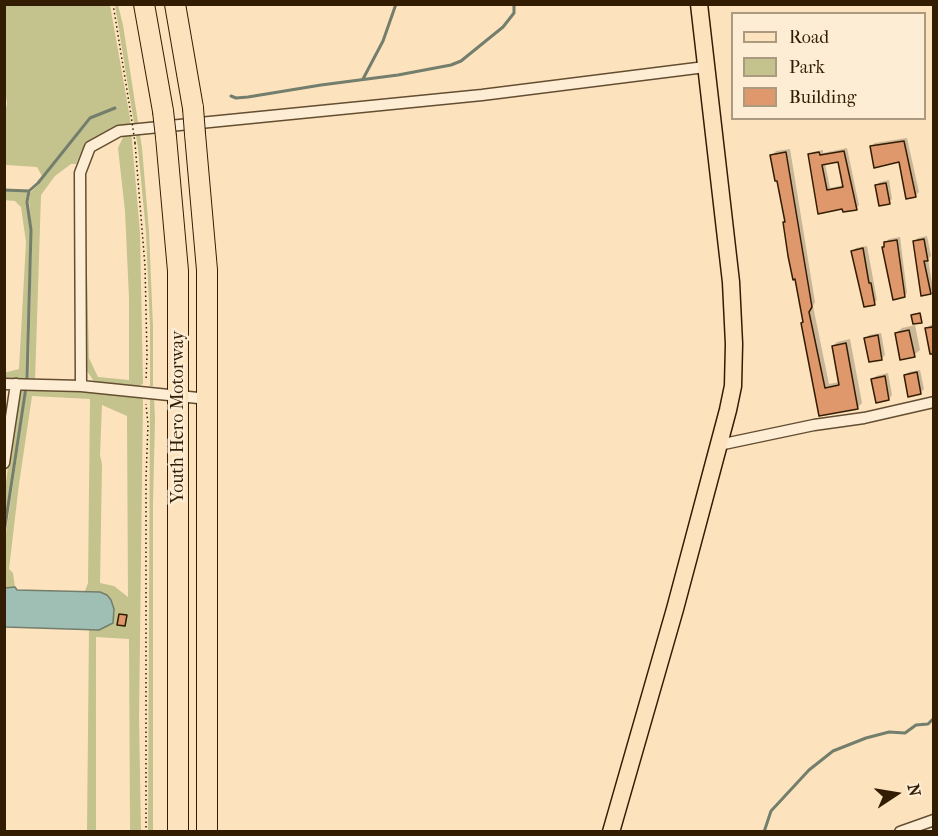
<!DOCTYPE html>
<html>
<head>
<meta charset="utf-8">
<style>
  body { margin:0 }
  #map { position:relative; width:938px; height:836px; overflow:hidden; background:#fce3bd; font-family:"IM FELL French Canon",serif }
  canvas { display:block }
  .frame { position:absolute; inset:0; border:6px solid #321d03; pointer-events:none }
  .legend { position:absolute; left:731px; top:12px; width:195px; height:108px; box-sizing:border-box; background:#fdedd4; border:2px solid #ac9a80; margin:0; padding:8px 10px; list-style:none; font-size:18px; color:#321d03 }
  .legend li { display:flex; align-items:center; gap:12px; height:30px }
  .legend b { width:30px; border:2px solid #ac9a80 }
  .north { position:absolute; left:866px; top:764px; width:60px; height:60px; -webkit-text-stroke:4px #fdedd4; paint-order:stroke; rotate:78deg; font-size:16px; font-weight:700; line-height:24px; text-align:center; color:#321d03 }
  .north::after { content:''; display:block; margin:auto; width:21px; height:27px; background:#321d03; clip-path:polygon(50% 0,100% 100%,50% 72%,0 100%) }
</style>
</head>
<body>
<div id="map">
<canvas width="938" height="836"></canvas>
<div class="frame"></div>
<ul class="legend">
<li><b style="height:8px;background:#fce3bd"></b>Road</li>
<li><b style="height:16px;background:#c4c28d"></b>Park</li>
<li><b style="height:16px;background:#df986c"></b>Building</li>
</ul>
<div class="north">N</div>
</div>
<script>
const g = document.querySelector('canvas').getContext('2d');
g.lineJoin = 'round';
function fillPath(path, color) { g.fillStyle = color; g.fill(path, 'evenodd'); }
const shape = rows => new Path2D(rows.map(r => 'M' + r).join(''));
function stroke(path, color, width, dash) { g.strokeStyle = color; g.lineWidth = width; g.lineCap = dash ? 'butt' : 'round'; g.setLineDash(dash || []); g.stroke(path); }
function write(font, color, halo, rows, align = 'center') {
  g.font = font + ' "IM FELL French Canon",serif'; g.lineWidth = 5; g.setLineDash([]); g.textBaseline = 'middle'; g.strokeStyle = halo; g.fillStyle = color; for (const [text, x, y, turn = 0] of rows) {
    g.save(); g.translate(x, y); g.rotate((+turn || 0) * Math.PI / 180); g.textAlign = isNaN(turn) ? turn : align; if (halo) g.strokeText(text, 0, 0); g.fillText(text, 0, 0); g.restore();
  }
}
const green = shape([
  [4,5,110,5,130,118,140,233,143,384,138,386,97,383,93,380,87,371,85,360,85,189,89,358,98,377,129,380,129,298,125,211,118,148,125,133,91,141,82,150,76,164,71,164,55,176,41,195,35,381,29,381,32,231,29,201,30,193,37,186,91,119,119,107,89,117,42,176,37,167,6,165,4,116,7,104,4,79],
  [115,5,118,5,123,25,142,148,149,231,153,327,153,386,150,386,150,327,146,232,138,148],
  [18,190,28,192,27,202,30,230,27,381,5,380,4,373,19,369,26,242,21,207,15,201,4,200,5,191],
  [25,386,24,393,5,522,5,490,10,452,20,391,21,388],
  [27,387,78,389,141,397,143,399,139,718,141,831,130,831,129,639,96,637,96,831,87,831,89,629,99,630,100,592,85,591,88,583,90,399,32,396,19,484,9,569,13,573,15,587,5,588,5,540],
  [102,405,127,416,128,597,114,586,100,583,102,464,100,455],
  [150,396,154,396,155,419,153,503,153,831,148,832]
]);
const water = shape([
  [15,587,17,590,100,592,107,595,111,600,114,609,113,623,99,630,5,627,5,588,15,587]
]);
const shadow = shape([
  [907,138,919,192,916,195,908,197,901,161,871,146,875,143],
  [847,148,859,205,856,208,844,208,819,212,809,155,813,152,823,150,823,153],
  [840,160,844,185,830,188,825,163],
  [790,149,815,302,813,306,829,384,840,382,833,346,837,342,850,339,862,403,858,407,821,414,786,221,772,156,776,151],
  [889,180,892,199,889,202,877,185,880,182],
  [927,236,931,256,928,259,933,289,930,293,914,241,918,238],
  [900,237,907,293,904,296,885,243,889,239],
  [867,246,877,300,874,303,853,251,856,248],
  [915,325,920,350,914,355,896,333,902,328],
  [930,325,934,325,934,347,930,348,926,329],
  [881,333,885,355,882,358,866,338,869,335],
  [920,370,924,389,921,392,905,375,909,372],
  [888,373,892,395,889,399,873,379,876,376]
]);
const stream = shape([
  [363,79,383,41,396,4],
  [231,96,236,98,248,97,321,85,398,75,451,65,461,61,503,27,514,13,514,4],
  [4,190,29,191,27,202,31,230,27,381],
  [29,191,38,183,90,118,115,108],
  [4,533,26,387],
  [764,832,771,811,809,770,833,751,866,738,889,732,905,733,916,725,928,724,934,718]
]);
const building = shape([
  [904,141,916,197,906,199,899,162,874,168,870,146,904,141],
  [844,151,857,210,843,212,842,209,818,214,808,154,819,152,820,155,844,151],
  [838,162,843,187,827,190,822,165,838,162],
  [786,152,812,307,809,312,825,388,839,385,832,346,846,343,858,409,819,416,801,323,803,322,795,279,793,280,788,256,783,222,785,222,777,181,775,181,770,155,786,152],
  [886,183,890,204,879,206,875,185,886,183],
  [924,239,928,261,924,261,931,294,921,296,913,241,924,239],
  [897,240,905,297,893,300,882,247,884,247,884,242,897,240],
  [863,248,869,283,871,283,875,305,864,307,851,251,863,248],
  [920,313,922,323,913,324,911,315,920,313],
  [933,327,933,354,930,354,925,328,933,327],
  [909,330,915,357,900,360,895,333,909,330],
  [878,335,882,360,869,362,864,338,878,335],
  [917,372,921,394,908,397,904,375,917,372],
  [885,376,889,400,876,403,871,379,885,376],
  [119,614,127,615,125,626,117,625,119,614]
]);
const path = shape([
  [113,4,131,115],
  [135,143,145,266,147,355,146,381],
  [146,832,146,479,148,424,146,404]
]);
const street = shape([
  [4,384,81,386,208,399],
  [81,386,80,173,90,147,119,131,482,95,705,67],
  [719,445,814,425,864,418,934,402],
  [4,463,16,384],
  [900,832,934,820]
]);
const primary = shape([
  [611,832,675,609,728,410,733,386,734,344,731,282,699,4]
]);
const highway = shape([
  [144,4,163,111],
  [175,4,193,108],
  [195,134,207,270,207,832],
  [166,137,178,271,178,832]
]);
const pathBridge = shape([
  [131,115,135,143]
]);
const highwayBridge = shape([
  [193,108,195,134],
  [163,111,166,137]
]);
const streetNames = [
  ["Youth Hero Motorway",179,417,-90]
];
fillPath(green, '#c4c28d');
fillPath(water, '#9fbeb4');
stroke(water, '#737e6d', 1.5);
fillPath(shadow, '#0003');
stroke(stream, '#737e6d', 3);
fillPath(building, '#df986c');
stroke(building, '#321d03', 1.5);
stroke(street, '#644e32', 13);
stroke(primary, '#321d03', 19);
stroke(highway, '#321d03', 22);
stroke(path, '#321d03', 1.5, [1.5, 3]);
stroke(street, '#fdedd4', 10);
stroke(primary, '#fce3bd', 16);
stroke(highway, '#fce3bd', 20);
stroke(highwayBridge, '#321d03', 22, []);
stroke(pathBridge, '#321d03', 1.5, [1.5, 3]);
stroke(highwayBridge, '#fce3bd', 20);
write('18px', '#321d03', '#fdedd4', streetNames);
</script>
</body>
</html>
